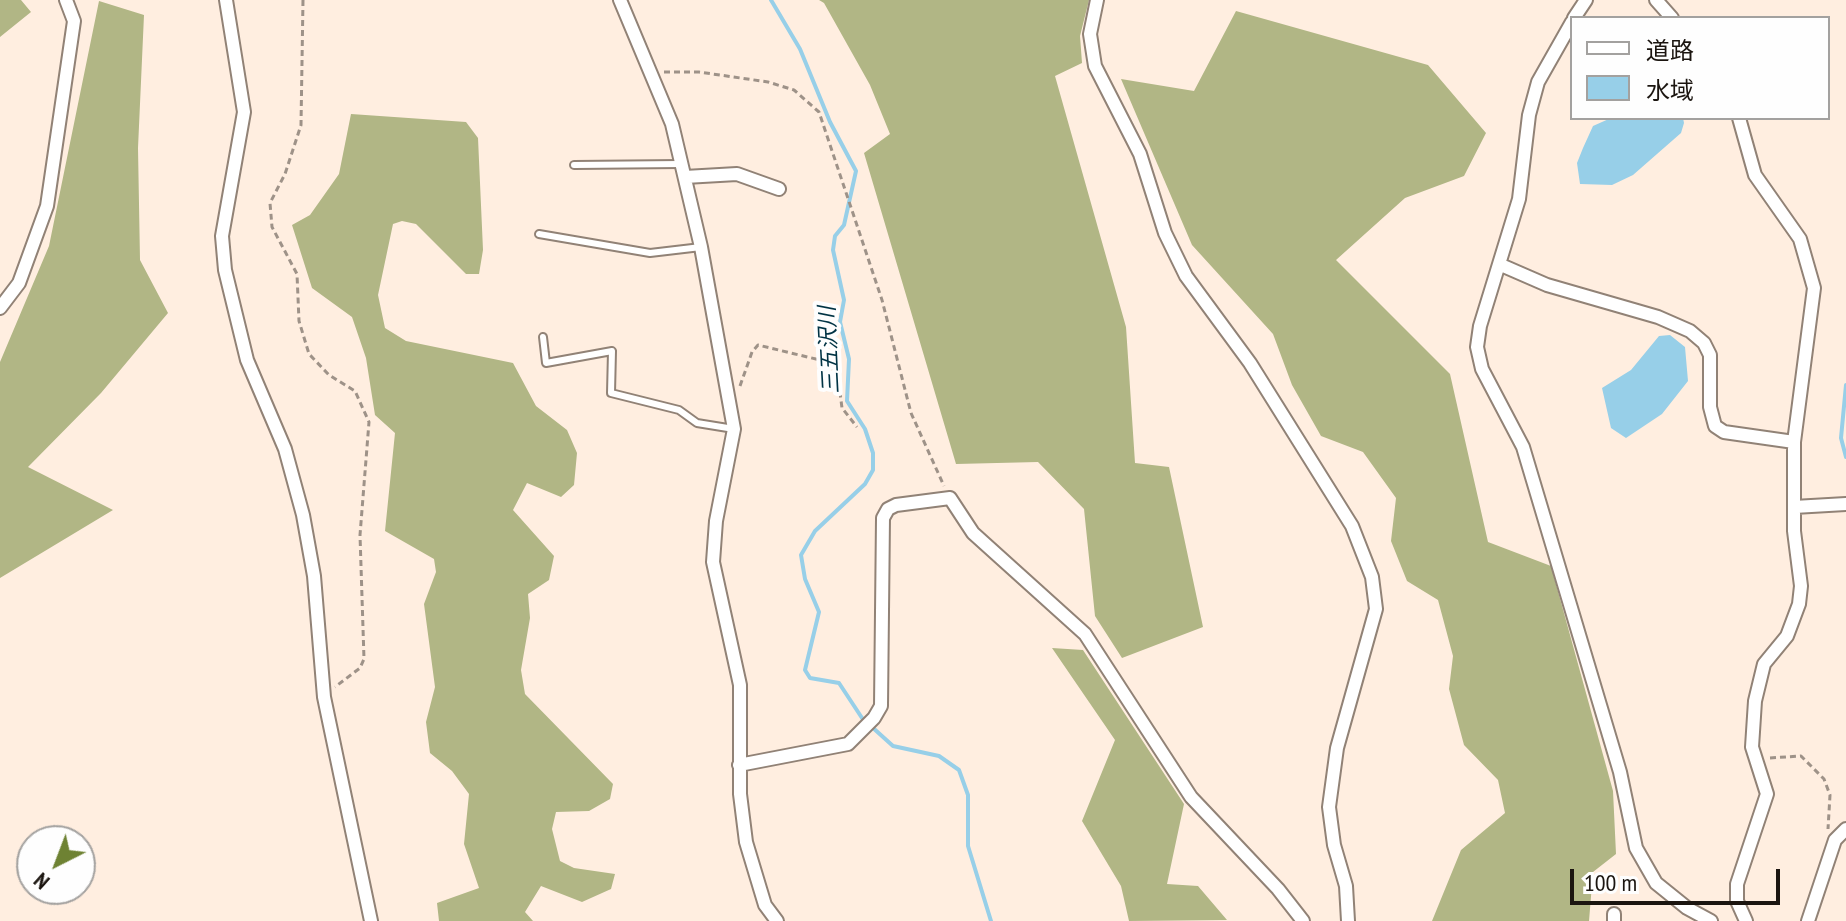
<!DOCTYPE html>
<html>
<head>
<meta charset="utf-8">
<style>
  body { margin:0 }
  #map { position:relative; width:1846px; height:921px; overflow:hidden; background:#ffeee0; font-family:"PT Sans Narrow","Noto Sans JP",sans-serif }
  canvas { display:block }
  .legend { position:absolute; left:1570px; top:16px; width:260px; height:104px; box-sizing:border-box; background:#fefefe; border:2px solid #a3a19f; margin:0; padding:10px 14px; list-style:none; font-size:24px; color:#1b1510 }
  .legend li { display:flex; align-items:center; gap:16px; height:40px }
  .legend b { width:40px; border:2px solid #a3a19f }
  .north { position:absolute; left:16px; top:825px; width:80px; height:80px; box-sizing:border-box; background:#fefefe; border:2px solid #a3a19f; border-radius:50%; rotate:222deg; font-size:22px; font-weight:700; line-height:32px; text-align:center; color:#1b1510 }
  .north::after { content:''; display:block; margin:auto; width:28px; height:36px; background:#6e8233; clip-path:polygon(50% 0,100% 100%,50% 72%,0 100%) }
  .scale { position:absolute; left:1570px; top:869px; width:210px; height:36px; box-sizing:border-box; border:4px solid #1b1510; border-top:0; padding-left:10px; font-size:24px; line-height:28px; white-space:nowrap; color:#1b1510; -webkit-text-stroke:6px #fefefe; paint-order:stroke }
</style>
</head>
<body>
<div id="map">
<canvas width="1846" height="921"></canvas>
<ul class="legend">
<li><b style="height:10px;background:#fff"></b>道路</li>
<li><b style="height:22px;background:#97cfe8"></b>水域</li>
</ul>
<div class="north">N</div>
<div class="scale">100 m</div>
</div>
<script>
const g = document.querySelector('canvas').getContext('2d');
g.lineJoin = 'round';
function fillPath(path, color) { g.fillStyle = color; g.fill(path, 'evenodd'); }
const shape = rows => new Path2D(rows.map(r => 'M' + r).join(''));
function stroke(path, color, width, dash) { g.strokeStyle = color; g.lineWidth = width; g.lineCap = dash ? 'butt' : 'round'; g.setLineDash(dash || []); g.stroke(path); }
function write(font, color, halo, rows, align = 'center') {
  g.font = font + ' "PT Sans Narrow","Noto Sans JP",sans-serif'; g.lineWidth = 8; g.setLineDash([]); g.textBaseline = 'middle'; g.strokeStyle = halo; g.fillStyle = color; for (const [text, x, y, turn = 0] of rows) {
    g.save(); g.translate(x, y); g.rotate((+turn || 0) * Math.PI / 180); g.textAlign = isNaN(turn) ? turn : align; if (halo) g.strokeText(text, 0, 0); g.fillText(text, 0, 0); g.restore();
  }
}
const forest = shape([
  [0,0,21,0,31,12,0,37],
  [819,0,1089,0,1080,36,1082,63,1055,76,1126,327,1135,463,1169,467,1203,627,1122,658,1095,616,1084,509,1038,462,956,464,864,153,890,134,870,85,824,3],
  [99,1,144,15,138,148,140,260,168,313,101,393,28,467,113,510,0,578,0,362,49,246],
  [1236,11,1428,65,1486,133,1464,176,1405,198,1336,260,1450,374,1488,542,1551,566,1613,791,1616,854,1593,872,1589,921,1432,921,1461,850,1505,813,1498,780,1464,745,1449,689,1453,656,1438,600,1407,581,1391,541,1396,498,1363,452,1321,436,1292,385,1273,334,1192,245,1121,79,1194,91],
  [351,114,466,122,478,138,483,250,479,274,466,274,416,224,402,221,393,224,378,295,385,328,406,341,513,363,536,406,567,430,577,453,574,485,561,497,527,483,513,510,554,556,549,580,528,594,530,618,521,670,525,694,613,784,610,799,589,811,556,812,552,829,560,861,574,868,615,874,611,889,582,902,541,886,525,912,533,921,439,921,437,903,479,888,464,844,469,794,452,771,430,753,426,722,435,687,424,604,436,572,434,559,385,531,395,433,375,415,366,358,352,317,312,288,292,225,310,215,339,174],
  [1052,648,1083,650,1184,804,1167,884,1198,886,1227,920,1129,921,1121,886,1082,821,1115,740]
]);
const water = shape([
  [1611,118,1683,118,1684,123,1681,133,1633,175,1612,185,1580,184,1577,163,1583,148,1593,126],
  [1670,335,1685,347,1688,381,1662,414,1626,438,1611,428,1602,388,1631,370,1659,336]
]);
const stream = shape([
  [771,0,800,49,830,122,856,171,844,225,835,236,833,250,844,300,840,322,849,359,847,401,865,429,873,453,873,470,865,484,815,531,801,555,805,579,819,612,805,670,810,678,839,683,862,718,893,746,939,756,959,770,968,795,968,846,991,921],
  [1846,385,1841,438,1846,457]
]);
const path = shape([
  [303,0,301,125,285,174,270,203,272,227,297,274,299,321,309,354,329,375,355,391,369,422,360,535,364,659,360,668,335,687],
  [664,72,699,72,768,82,794,90,819,112,882,300,911,413,944,486],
  [740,386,752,352,758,345,828,362,838,377,842,408,857,427],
  [1770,758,1801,756,1824,779,1830,795,1828,829]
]);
const lane = shape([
  [574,165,681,164],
  [539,234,650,253,701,247],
  [543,337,546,363,612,351,611,393,679,410,697,423,734,429]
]);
const street = shape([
  [226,0,244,112,222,236,225,270,247,360,285,449,303,515,314,576,324,697,371,921],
  [620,0,672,124,701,247,734,429,716,521,713,562,740,685,740,794,746,842,765,905,777,921],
  [1097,0,1090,34,1095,66,1140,154,1165,233,1186,276,1250,363,1352,526,1372,577,1376,609,1337,748,1329,807,1334,845,1346,886,1348,921],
  [1656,0,1672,18],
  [1574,18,1586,0],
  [1572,22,1538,82,1529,115,1519,199,1480,326,1477,347,1482,369,1523,447,1620,772,1636,848,1656,883,1687,908,1711,921],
  [1739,118,1755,175,1800,239,1814,288,1794,442,1794,531,1801,586,1799,604,1787,636,1764,664,1755,701,1752,747,1767,794,1737,884,1737,901,1746,921],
  [685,177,737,174,779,189],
  [1501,265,1547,285,1658,317,1690,331,1704,343,1710,355,1710,407,1715,426,1724,432,1794,442],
  [0,308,19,283,47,206,74,21,66,0],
  [1794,507,1846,504],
  [739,765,848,744,874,718,881,706,883,518,888,509,896,505,950,498,973,533,1085,634,1191,797,1278,889,1303,921],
  [1614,914,1614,921],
  [1808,921,1835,840,1846,829]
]);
const waterNames = [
  ["三五沢川",830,350,-93]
];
fillPath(forest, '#b1b685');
fillPath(water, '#97cfe8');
stroke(stream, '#97cfe8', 4);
stroke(lane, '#918276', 10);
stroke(street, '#918276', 16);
stroke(path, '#9e9288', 3, [6, 4]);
stroke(lane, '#fff', 6);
stroke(street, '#fff', 12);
write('italic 22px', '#034', '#fefefe', waterNames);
</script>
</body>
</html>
